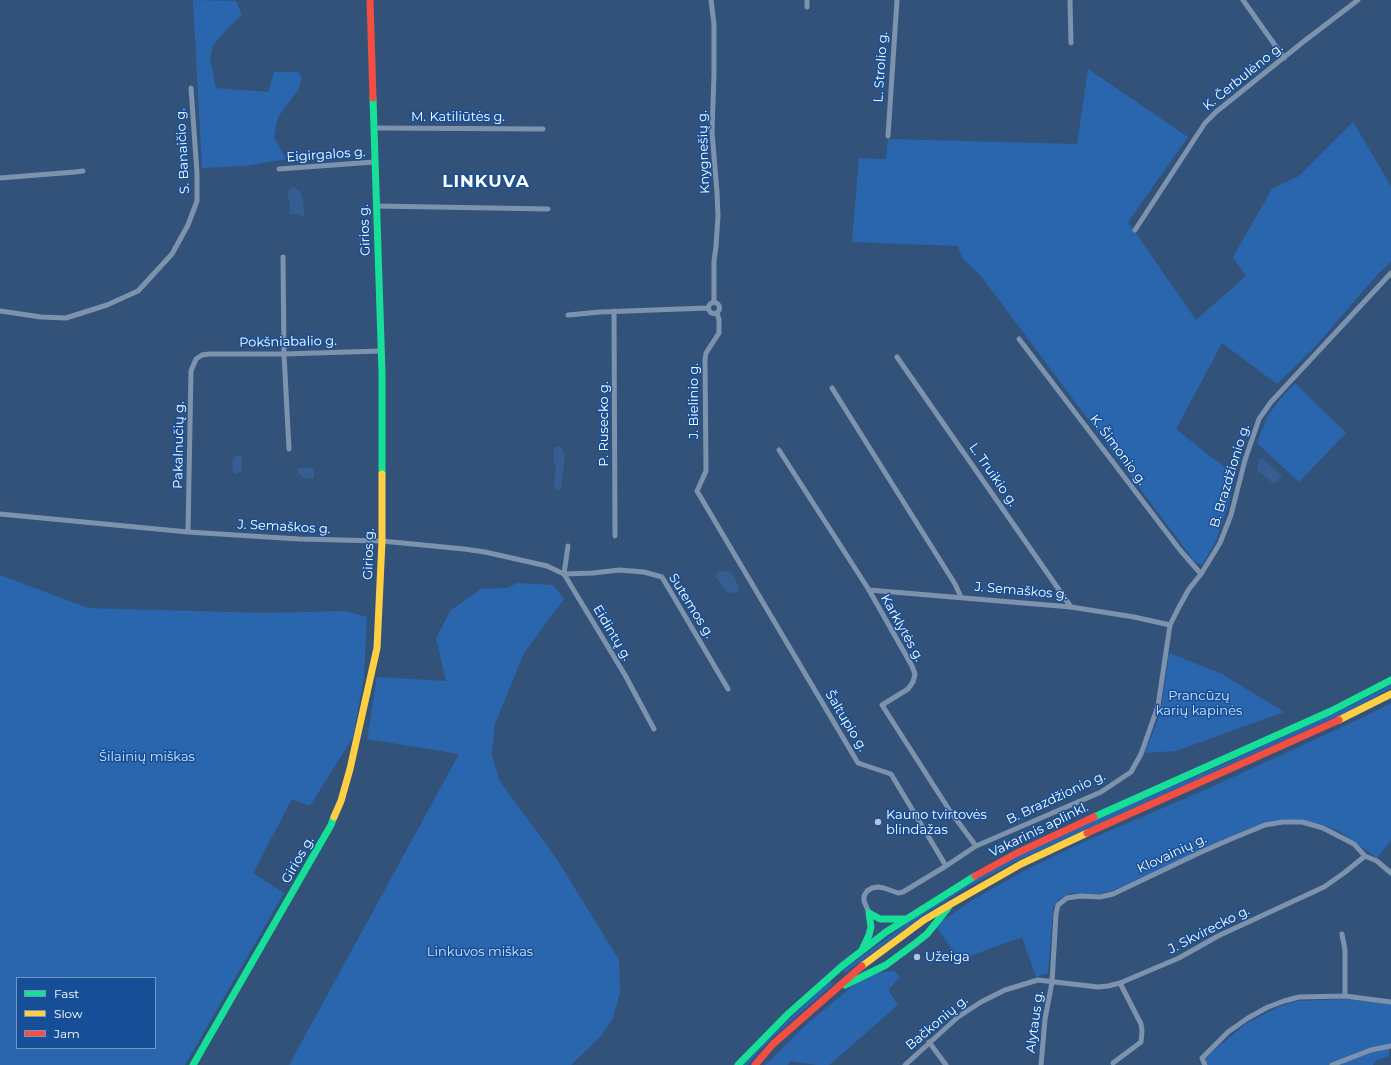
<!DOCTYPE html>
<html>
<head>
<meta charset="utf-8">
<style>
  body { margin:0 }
  #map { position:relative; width:1391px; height:1065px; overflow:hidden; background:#33527a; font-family:Montserrat,sans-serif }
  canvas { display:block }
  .legend { position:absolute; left:16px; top:977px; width:140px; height:72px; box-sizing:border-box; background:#164f97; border:1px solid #7395c1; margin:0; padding:5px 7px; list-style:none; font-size:12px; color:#fff }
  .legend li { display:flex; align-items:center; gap:8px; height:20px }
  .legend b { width:20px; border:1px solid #7395c1 }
</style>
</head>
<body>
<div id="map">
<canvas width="1391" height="1065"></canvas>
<ul class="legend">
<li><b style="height:5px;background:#16e098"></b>Fast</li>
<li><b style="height:5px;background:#ffcf43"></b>Slow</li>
<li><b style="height:5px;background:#f24e42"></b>Jam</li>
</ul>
</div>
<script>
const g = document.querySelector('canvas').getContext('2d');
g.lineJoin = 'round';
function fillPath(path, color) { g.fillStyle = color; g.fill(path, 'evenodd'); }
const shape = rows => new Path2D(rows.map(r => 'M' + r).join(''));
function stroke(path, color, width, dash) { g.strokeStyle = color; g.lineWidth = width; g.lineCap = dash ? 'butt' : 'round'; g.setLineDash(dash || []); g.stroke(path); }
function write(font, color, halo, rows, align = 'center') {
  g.font = font + ' Montserrat,sans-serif'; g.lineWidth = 3; g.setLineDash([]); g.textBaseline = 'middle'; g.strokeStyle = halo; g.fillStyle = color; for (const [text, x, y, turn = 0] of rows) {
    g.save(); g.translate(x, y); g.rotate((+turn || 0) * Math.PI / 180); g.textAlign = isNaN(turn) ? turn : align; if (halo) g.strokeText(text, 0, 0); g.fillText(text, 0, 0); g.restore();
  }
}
const green = shape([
  [193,0,236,1,242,15,226,30,213,45,210,59,216,88,268,92,274,72,298,72,302,78,298,90,278,117,274,137,286,159,246,166,202,168],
  [1088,69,1188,137,1128,222,1196,320,1246,276,1233,257,1272,189,1299,176,1353,122,1391,186,1391,262,1378,274,1313,349,1277,384,1222,343,1176,429,1202,450,1234,474,1230,499,1216,541,1202,565,1195,562,981,276,962,258,958,246,852,242,859,158,886,159,888,139,1077,144],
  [1295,383,1346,433,1299,482,1257,443,1267,417,1281,398],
  [0,575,88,608,264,613,346,611,367,617,364,677,353,737,310,806,292,799,253,873,284,893,185,1065,0,1065],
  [17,978,155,978,155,1048,17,1048],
  [517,583,553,585,564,599,524,653,495,724,492,754,499,780,558,861,619,960,620,993,613,1018,601,1036,571,1065,289,1065,459,754,367,739,377,677,446,681,436,638,451,610,481,589,507,588],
  [1169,653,1222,674,1284,712,1176,751,1144,753,1155,728,1162,704],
  [1391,685,1391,688,1351,710,1021,859,966,888,924,915,845,973,843,970,923,912,965,885,1020,855,1108,814,1226,763,1350,706],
  [1391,703,1391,840,1377,858,1342,833,1324,825,1301,820,1266,823,1243,831,1112,891,1097,894,1071,893,1059,899,1053,908,1048,973,1036,977,1022,937,959,960,937,928,939,923,974,899,1024,871,1079,844,1207,789,1366,716],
  [894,971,900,977,888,990,898,1005,829,1065,817,1065,790,1061,788,1065,765,1065,808,1023,859,981,873,974],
  [830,981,833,984,771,1039,747,1065,744,1065,763,1044],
  [1344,999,1391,1004,1391,1043,1390,1043,1389,1056,1375,1061,1373,1065,1208,1065,1206,1061,1206,1057,1247,1023,1278,1007,1298,1001]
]);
const water = shape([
  [293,187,299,190,302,196,304,209,304,216,303,217,296,214,291,214,289,213,290,203,287,193],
  [557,446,560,447,562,449,565,456,561,488,559,490,556,490,554,484,556,467,554,463,554,448],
  [238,455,242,456,242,468,241,472,235,474,233,472,232,462,234,458],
  [1259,459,1263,459,1281,475,1281,478,1274,484,1257,470],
  [299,468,312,468,314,469,314,478,308,479,300,475,297,471],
  [726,571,731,572,734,576,739,588,739,591,736,593,726,592,715,576,719,572]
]);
const street = shape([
  [711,0,714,24,714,74,712,132,717,192,718,216,716,246,714,261,714,302],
  [1070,0,1071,43],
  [1243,0,1284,58],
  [807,7,807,0],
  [374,128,543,129],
  [888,136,897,0],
  [279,169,374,162],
  [0,178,75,172,83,171],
  [376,206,548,209],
  [1135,230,1205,123,1216,112,1303,42,1358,0],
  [283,257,284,354,289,449],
  '708.5 308a5.5 5.5 0 1 1 11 0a5.5 5.5 0 1 1-11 0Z',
  [0,311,41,317,66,318,107,305,138,291,172,254,188,225,197,201,197,173,191,88],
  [614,311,615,536],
  [717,313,719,320,719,333,706,353,705,360,706,471,697,491,858,763,891,774,946,866,903,892,898,893,884,888,878,887,872,888,867,891,864,896,864,901,869,913],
  [568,315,600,312,708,308],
  [1019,339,1180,550,1201,574],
  [897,357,1071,607],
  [832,388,955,584,961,597],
  [779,450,869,590,912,666,915,674,913,682,908,689,882,705,950,811,976,846],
  [0,514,188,532,299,539,382,541,464,549,485,552,547,566,564,574,593,573,619,570,644,572,662,577,728,689],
  [188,532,191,371,196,359,202,355,209,354,284,354,380,351],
  [568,546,564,574,625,675,654,729],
  [869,590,1071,607,1134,617,1170,625],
  [946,866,976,846,1101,792,1131,772,1141,754,1158,706,1170,625,1179,607,1189,589,1201,574,1220,543,1231,515,1245,460,1259,419,1271,402,1391,273],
  [1342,934,1345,950,1345,996],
  [929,1042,946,1065],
  [1113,1063,1141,1042,1142,1031,1141,1024,1120,983],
  [905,1065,958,1017,981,1002,1005,990,1038,980,1098,987,1108,986,1120,983,1179,958,1218,936,1324,887,1344,873,1365,856],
  [1041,1065,1045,1019,1052,982,1056,914,1058,905,1067,898,1080,896,1100,897,1113,894,1199,853,1231,839,1265,825,1283,822,1302,822,1323,828,1354,844,1365,856,1377,861,1391,873],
  [1205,1065,1202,1058,1228,1032,1248,1018,1268,1007,1284,1001,1299,997,1345,996,1391,1002],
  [1332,1065,1371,1050,1391,1046]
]);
const fast = shape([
  [373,98,382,372,382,474],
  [1094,817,1331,711,1391,680],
  [869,913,880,919,904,919],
  [862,950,869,935,871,927,869,913],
  [845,985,886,965,917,942,927,934,948,908],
  [193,1065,331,825,334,817],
  [738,1065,788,1014,842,966,886,932,975,876]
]);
const slow = shape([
  [1339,720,1391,694],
  [334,817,341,801,350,769,377,648,382,541,382,474],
  [862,966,924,920,951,904,1021,864,1087,833]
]);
const jam = shape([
  [370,0,373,98],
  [1087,833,1339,720],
  [975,876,1017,853,1094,817],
  [755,1065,773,1044,862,966]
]);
const markers = [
  [878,822,4,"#b8c2d0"],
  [917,957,4,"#b8c2d0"]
];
const streetNames = [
  ["L. Strolio g.",881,67,-86],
  ["K. Čerbulėno g.",1243,77,-39],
  ["M. Katiliūtės g.",458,117],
  ["S. Banaičio g.",183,151,-93],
  ["Knygnešių g.",704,152,-92],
  ["Eigirgalos g.",326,155,-4],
  ["Girios g.",365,230,-92],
  ["Pokšniabalio g.",288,342,-1],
  ["J. Bielinio g.",694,401,-90],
  ["P. Rusecko g.",604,424,-90],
  ["Pakalnučių g.",179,445,-89],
  ["K. Šimonio g.",1118,450,53],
  ["L. Truikio g.",993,475,55],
  ["B. Brazdžionio g.",1230,476,-73],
  ["J. Semaškos g.",284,527,3],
  ["Girios g.",369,554,-88],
  ["J. Semaškos g.",1021,591,5],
  ["Sutemos g.",691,606,58],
  ["Karklytės g.",902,628,61],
  ["Eidintų g.",612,633,59],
  ["Šaltupio g.",846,721,59],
  ["B. Brazdžionio g.",1056,798,-25],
  ["Vakarinis aplinkl.",1039,830,-26],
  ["Klovainių g.",1172,854,-25],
  ["Girios g.",298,860,-60],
  ["J. Skvirecko g.",1209,930,-27],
  ["Alytaus g.",1035,1022,-82],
  ["Bačkonių g.",937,1023,-40]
];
const parkNames = [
  ["Prancūzų",1199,696],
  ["karių kapinės",1199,711],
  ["Šilainių miškas",147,757],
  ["Linkuvos miškas",480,952]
];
const poiNames = [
  ["Kauno tvirtovės",886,815],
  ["blindažas",886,830],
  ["Užeiga",925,957]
];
const districtNames = [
  ["LINKUVA",486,182]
];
fillPath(green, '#2a66ae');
fillPath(water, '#365e92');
stroke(street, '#7d92ad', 5);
stroke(fast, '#16e098', 7);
stroke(slow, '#ffcf43', 7);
stroke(jam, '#f24e42', 7);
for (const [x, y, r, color] of markers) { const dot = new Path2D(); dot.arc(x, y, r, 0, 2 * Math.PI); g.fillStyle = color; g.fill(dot); stroke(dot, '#164f97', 1.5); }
write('13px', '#fff', '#164f97', streetNames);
write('13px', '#d0e4fc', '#164f97', parkNames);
write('13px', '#fff', '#164f97', poiNames, 'left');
g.letterSpacing = '1px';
write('bold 17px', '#fff', '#164f97', districtNames);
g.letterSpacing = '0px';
</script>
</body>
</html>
